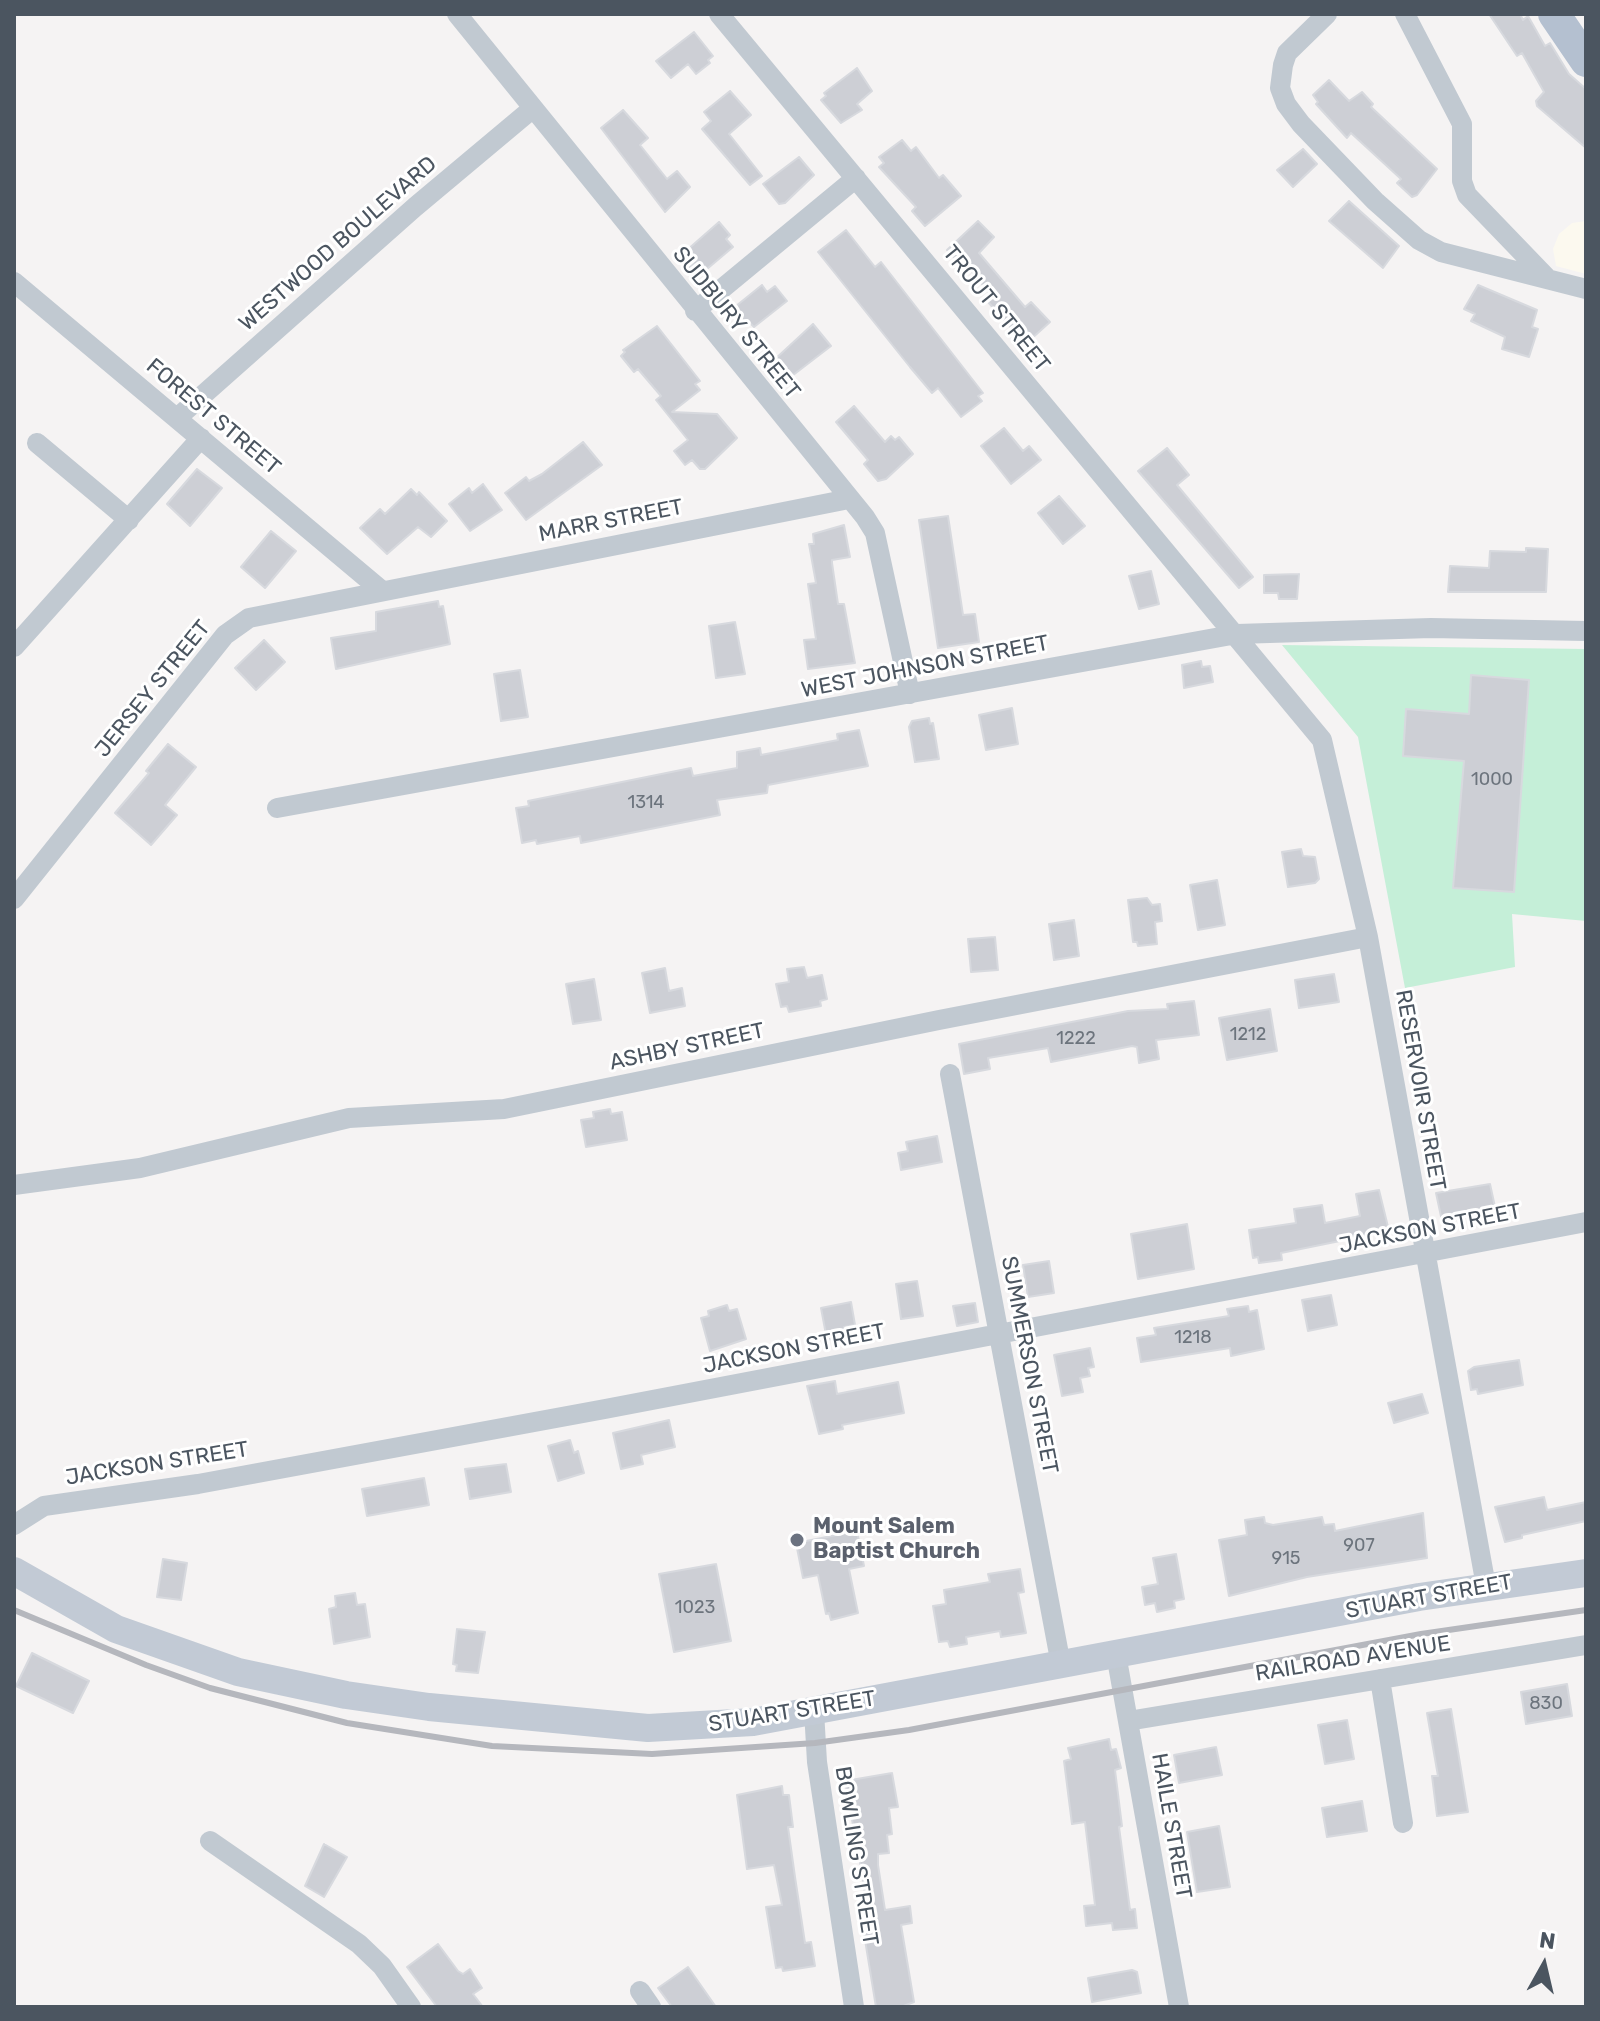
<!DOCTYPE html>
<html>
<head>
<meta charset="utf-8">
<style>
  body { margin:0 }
  #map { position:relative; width:1600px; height:2021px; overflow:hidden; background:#f5f3f3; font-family:Rubik,sans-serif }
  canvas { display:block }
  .frame { position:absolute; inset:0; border:16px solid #4b5560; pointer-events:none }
  .north { position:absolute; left:1504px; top:1925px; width:80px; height:80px; -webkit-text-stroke:6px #fff; paint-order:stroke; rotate:8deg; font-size:22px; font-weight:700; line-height:32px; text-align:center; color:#4b5560 }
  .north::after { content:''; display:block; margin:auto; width:28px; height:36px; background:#4b5560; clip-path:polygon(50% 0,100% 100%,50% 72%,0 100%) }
</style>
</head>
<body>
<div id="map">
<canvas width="1600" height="2021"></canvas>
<div class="frame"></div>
<div class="north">N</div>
</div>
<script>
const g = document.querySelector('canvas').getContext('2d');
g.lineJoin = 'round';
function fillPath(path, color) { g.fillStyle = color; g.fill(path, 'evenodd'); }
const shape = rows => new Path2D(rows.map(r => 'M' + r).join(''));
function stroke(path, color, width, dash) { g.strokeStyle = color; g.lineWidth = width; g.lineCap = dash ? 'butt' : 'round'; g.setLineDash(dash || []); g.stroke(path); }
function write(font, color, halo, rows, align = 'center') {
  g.font = font + ' Rubik,sans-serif'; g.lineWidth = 6; g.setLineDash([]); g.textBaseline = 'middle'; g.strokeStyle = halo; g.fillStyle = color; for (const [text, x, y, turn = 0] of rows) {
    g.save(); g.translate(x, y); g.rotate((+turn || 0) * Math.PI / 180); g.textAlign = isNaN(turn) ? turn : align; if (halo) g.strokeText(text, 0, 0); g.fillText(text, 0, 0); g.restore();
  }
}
const commercial = shape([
  [1586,221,1586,274,1556,266,1553,249,1559,234,1572,223]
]);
const green = shape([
  [1282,645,1586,649,1586,921,1512,914,1515,967,1405,988,1358,737]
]);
const building = shape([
  [1489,14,1520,14,1523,20,1528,16,1545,46,1550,43,1569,74,1586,89,1586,148,1537,106,1536,101,1544,92,1522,53,1517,56,1489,14],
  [694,32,713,56,708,60,710,63,696,74,688,64,671,78,656,61,694,32],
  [857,68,872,91,857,104,862,110,841,123,821,100,826,96,824,93,857,68],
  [1329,80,1349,101,1362,92,1373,104,1371,107,1437,169,1417,195,1412,197,1397,183,1401,179,1351,133,1347,138,1316,104,1318,102,1313,95,1329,80],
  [730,91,751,115,729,134,762,176,750,185,702,129,711,121,704,112,730,91],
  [623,110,648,138,640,145,667,179,677,171,690,187,665,212,601,128,623,110],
  [902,140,911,151,916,147,939,178,943,175,961,196,925,226,912,211,916,207,879,167,884,163,879,157,902,140],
  [1303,149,1317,164,1293,187,1277,170,1303,149],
  [799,157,814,175,785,203,779,204,763,184,799,157],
  [1349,201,1399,246,1383,268,1329,221,1349,201],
  [978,221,994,237,979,253,1025,307,1031,302,1050,322,1030,340,1024,333,1019,337,988,302,993,298,965,263,962,266,947,250,978,221],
  [719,222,730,235,726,239,733,247,707,269,705,266,700,271,694,264,687,269,678,258,719,222],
  [846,230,875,267,881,262,983,393,978,396,982,401,961,417,938,388,932,393,910,367,818,252,846,230],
  [762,285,767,292,775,286,787,301,754,327,750,323,745,326,734,313,738,309,736,306,762,285],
  [1478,285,1537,310,1532,327,1538,329,1529,357,1502,349,1505,337,1471,321,1475,314,1464,309,1478,285],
  [813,324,831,346,788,379,773,361,813,324],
  [657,326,700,381,695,384,700,390,672,412,717,414,737,438,705,469,700,469,692,460,685,465,674,451,688,440,656,400,661,396,638,369,634,372,621,356,625,352,623,350,657,326],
  [854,406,885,442,891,436,895,440,899,437,913,454,886,479,878,481,864,464,868,460,836,422,854,406],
  [1004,428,1023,451,1029,446,1041,460,1011,484,981,446,1004,428],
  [583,442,602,465,526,520,505,493,526,477,529,481,542,474,583,442],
  [1167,448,1189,475,1177,485,1253,577,1239,588,1138,471,1167,448],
  [197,469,222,488,190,526,167,504,197,469],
  [483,484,502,510,470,531,449,504,469,488,472,493,483,484],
  [411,489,417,495,419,492,447,521,431,537,418,527,387,554,360,528,380,509,385,514,411,489],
  [1059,496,1085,526,1063,544,1038,513,1059,496],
  [948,516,963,615,975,614,979,642,938,648,919,520,948,516],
  [844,525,850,557,832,560,832,563,838,604,844,604,855,663,808,669,804,640,816,639,808,584,816,583,809,544,814,544,813,534,844,525],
  [271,531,296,551,265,588,241,567,271,531],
  [1526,548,1548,549,1546,592,1448,592,1450,566,1489,568,1490,551,1526,552,1526,548],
  [1151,571,1159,604,1139,609,1129,576,1151,571],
  [1299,574,1297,599,1279,599,1278,593,1264,593,1264,575,1299,574],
  [438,601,439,607,443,606,450,644,336,669,331,638,376,631,376,612,438,601],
  [735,622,745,674,716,678,709,626,735,622],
  [264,640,285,662,256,690,235,668,264,640],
  [1201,661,1202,667,1210,666,1213,682,1184,688,1182,665,1201,661],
  [520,670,528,717,501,721,494,674,520,670],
  [1471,675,1529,680,1514,892,1453,888,1464,761,1403,756,1406,709,1469,714,1471,675],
  [1012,708,1018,744,986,750,979,715,1012,708],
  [929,718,930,724,933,723,939,759,915,762,909,727,912,721,929,718],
  [859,730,868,766,768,785,767,793,717,800,720,815,581,843,580,836,537,844,536,840,522,843,516,808,529,806,528,801,691,768,693,776,737,768,737,752,760,748,761,755,838,740,837,734,859,730],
  [168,744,196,767,165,805,177,815,151,845,115,813,149,773,146,771,168,744],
  [1301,849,1303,856,1315,857,1319,879,1315,883,1288,887,1282,852,1301,849],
  [1217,880,1225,925,1198,930,1190,885,1217,880],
  [1147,898,1152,905,1160,904,1162,921,1155,922,1157,944,1138,946,1137,942,1133,942,1128,900,1147,898],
  [1074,920,1079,956,1054,960,1049,924,1074,920],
  [995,937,998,970,971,972,968,939,995,937],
  [804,967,807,978,822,975,827,999,820,1001,821,1006,789,1012,787,1006,781,1007,776,984,789,982,787,969,804,967],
  [665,968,669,991,682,988,685,1006,650,1013,642,973,665,968],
  [1334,974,1339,1002,1299,1008,1295,980,1334,974],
  [594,979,601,1020,573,1024,566,984,594,979],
  [1194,1001,1199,1035,1156,1040,1159,1059,1139,1063,1137,1047,1132,1046,1051,1062,1048,1048,988,1058,990,1069,964,1074,959,1044,1128,1011,1168,1009,1167,1004,1194,1001],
  [1270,1009,1277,1051,1227,1060,1219,1018,1270,1009],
  [610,1109,611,1114,622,1112,627,1140,586,1147,581,1120,594,1118,593,1112,610,1109],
  [937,1136,942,1162,901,1170,898,1153,908,1151,906,1142,937,1136],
  [1490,1184,1495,1207,1442,1221,1436,1193,1490,1184],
  [1379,1190,1389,1231,1281,1253,1282,1260,1259,1263,1258,1257,1253,1258,1249,1230,1296,1223,1294,1209,1322,1205,1325,1223,1360,1216,1356,1194,1379,1190],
  [1187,1224,1194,1269,1138,1279,1131,1234,1187,1224],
  [1049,1261,1054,1293,1028,1297,1023,1265,1049,1261],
  [917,1281,923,1316,901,1319,896,1284,917,1281],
  [1331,1295,1337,1325,1308,1331,1302,1300,1331,1295],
  [851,1302,855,1325,844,1327,846,1336,827,1340,821,1308,851,1302],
  [975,1303,978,1322,957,1326,953,1306,975,1303],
  [727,1305,729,1311,737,1309,746,1339,710,1351,701,1318,709,1316,708,1311,727,1305],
  [1248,1306,1249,1312,1257,1310,1264,1349,1231,1356,1230,1348,1141,1362,1137,1338,1156,1335,1154,1328,1229,1316,1227,1309,1248,1306],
  [1090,1348,1094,1367,1088,1368,1090,1376,1080,1378,1083,1392,1062,1396,1054,1355,1090,1348],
  [1519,1360,1523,1385,1478,1394,1477,1389,1471,1390,1468,1371,1474,1367,1519,1360],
  [835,1381,837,1394,898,1382,904,1413,842,1425,843,1429,819,1434,807,1386,835,1381],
  [1422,1394,1428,1413,1394,1423,1388,1403,1422,1394],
  [669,1420,675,1447,641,1455,643,1464,621,1469,613,1433,669,1420],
  [570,1440,574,1453,578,1451,584,1473,558,1481,548,1446,570,1440],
  [506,1464,511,1492,470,1499,465,1469,506,1464],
  [424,1478,429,1505,367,1516,362,1489,424,1478],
  [1544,1497,1547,1510,1586,1502,1586,1521,1522,1535,1522,1538,1505,1542,1495,1507,1544,1497],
  [1423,1513,1427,1558,1307,1577,1229,1596,1219,1540,1247,1535,1245,1520,1264,1517,1265,1523,1273,1525,1322,1517,1324,1525,1334,1524,1335,1531,1423,1513],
  [857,1531,864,1566,849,1569,858,1613,831,1620,829,1613,826,1614,818,1575,803,1578,796,1543,857,1531],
  [1176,1554,1184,1599,1174,1601,1175,1608,1157,1612,1155,1603,1145,1605,1142,1587,1158,1584,1153,1558,1176,1554],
  [163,1559,187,1563,181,1600,157,1597,163,1559],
  [716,1564,731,1641,674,1652,659,1574,716,1564],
  [1020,1569,1024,1592,1018,1593,1026,1633,1001,1637,1000,1631,966,1637,967,1644,950,1647,948,1641,939,1642,933,1606,946,1604,944,1590,990,1582,988,1574,1020,1569],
  [355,1593,357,1605,365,1604,370,1637,334,1644,329,1609,336,1607,335,1596,355,1593],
  [457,1629,485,1632,478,1673,456,1671,457,1665,453,1664,457,1629],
  [32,1653,89,1681,73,1713,16,1686,32,1653],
  [1567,1684,1572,1716,1526,1724,1521,1692,1567,1684],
  [1451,1709,1468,1812,1437,1816,1432,1776,1438,1776,1427,1713,1451,1709],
  [1347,1720,1354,1759,1325,1764,1318,1725,1347,1720],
  [1109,1739,1111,1750,1116,1749,1121,1768,1115,1770,1122,1826,1119,1827,1130,1910,1135,1909,1137,1928,1113,1930,1112,1923,1086,1926,1084,1906,1095,1905,1085,1822,1072,1824,1064,1761,1071,1759,1068,1748,1109,1739],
  [1216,1747,1222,1775,1179,1783,1174,1755,1216,1747],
  [892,1773,898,1807,889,1808,892,1834,887,1835,889,1853,878,1854,878,1865,885,1910,910,1906,912,1923,901,1925,914,2002,901,2007,876,2007,859,1903,866,1901,859,1856,853,1857,851,1837,855,1836,845,1781,892,1773],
  [782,1786,783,1795,789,1795,793,1827,788,1827,795,1877,805,1943,811,1942,815,1966,783,1971,782,1967,776,1968,766,1907,782,1905,774,1865,747,1869,737,1795,782,1786],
  [1362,1801,1367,1831,1327,1837,1322,1808,1362,1801],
  [1219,1826,1230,1887,1197,1892,1187,1832,1219,1826],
  [324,1844,347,1857,324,1897,305,1886,324,1844],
  [438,1944,458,1971,463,1974,470,1969,482,1988,473,1994,483,2007,437,2007,407,1967,438,1944],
  [688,1967,716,2007,672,2007,658,1988,688,1967],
  [1132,1970,1137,1972,1141,1993,1092,2002,1088,1978,1132,1970]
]);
const street = shape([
  [457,14,865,517,875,533,910,694],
  [719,14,1322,740,1368,937,1486,1586],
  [1327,14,1287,53,1283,65,1280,88,1286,104,1301,124,1375,201,1419,240,1441,252,1586,289],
  [1405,14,1462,124,1462,181,1467,195,1546,277],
  [14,282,381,590],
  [695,311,856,178],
  [177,418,415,207,532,109],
  [37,443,129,520],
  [14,647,201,438],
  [277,808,1237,634,1431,628,1586,631],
  [14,899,225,635,249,618,849,499],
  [950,1074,1061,1665],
  [14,1185,140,1168,349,1118,504,1109,939,1020,1368,937],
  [14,1525,44,1506,198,1484,605,1409,1586,1222],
  [1116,1654,1179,2007],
  [1380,1679,1403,1823],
  [814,1711,817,1762,854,2007],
  [1128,1721,1586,1645],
  [210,1841,359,1944,382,1966,411,2007],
  [640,1991,651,2007]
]);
const secondary = shape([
  [14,1571,116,1629,238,1672,346,1695,429,1707,648,1728,753,1722,1419,1597,1586,1573]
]);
const primary = shape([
  [1554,14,1586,61]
]);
const rail = shape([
  [14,1610,146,1665,210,1688,347,1723,492,1746,652,1754,815,1743,909,1730,1421,1634,1586,1610]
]);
const markers = [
  [797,1540,8,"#6b7280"]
];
const numberNames = [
  ["1000",1492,780],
  ["1314",646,803],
  ["1212",1248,1035],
  ["1222",1076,1039],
  ["1218",1193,1338],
  ["907",1359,1546],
  ["915",1286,1559],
  ["1023",695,1608],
  ["830",1546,1704]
];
const streetNames = [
  ["WESTWOOD BOULEVARD",338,244,-41],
  ["TROUT STREET",996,309,51],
  ["SUDBURY STREET",736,323,51],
  ["FOREST STREET",213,417,40],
  ["MARR STREET",611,521,-11],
  ["WEST JOHNSON STREET",925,667,-11],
  ["JERSEY STREET",153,689,-51],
  ["ASHBY STREET",687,1047,-12],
  ["RESERVOIR STREET",1420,1090,80],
  ["JACKSON STREET",1430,1229,-11],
  ["JACKSON STREET",794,1349,-11],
  ["SUMMERSON STREET",1029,1365,79],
  ["JACKSON STREET",157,1464,-9],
  ["STUART STREET",1429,1597,-10],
  ["RAILROAD AVENUE",1353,1659,-9],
  ["STUART STREET",792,1712,-9],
  ["HAILE STREET",1171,1826,80],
  ["BOWLING STREET",856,1856,81]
];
const worshipNames = [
  ["Mount Salem",813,1527],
  ["Baptist Church",813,1552]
];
fillPath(commercial, '#fcf9ef');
fillPath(green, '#c5efd8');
fillPath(building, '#cdcfd5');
stroke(building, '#d7d9de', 2);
stroke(street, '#c1c9d1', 20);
stroke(secondary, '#c2cad5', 28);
stroke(primary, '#b4c0d0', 32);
stroke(rail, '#b5b7bd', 6);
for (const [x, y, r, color] of markers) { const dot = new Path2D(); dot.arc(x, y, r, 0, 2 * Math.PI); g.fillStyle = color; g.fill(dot); stroke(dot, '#fff', 3); }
write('18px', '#6c747d', null, numberNames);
write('22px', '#4b5560', '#fff', streetNames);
write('bold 22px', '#5b616d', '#fff', worshipNames, 'left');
</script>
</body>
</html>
